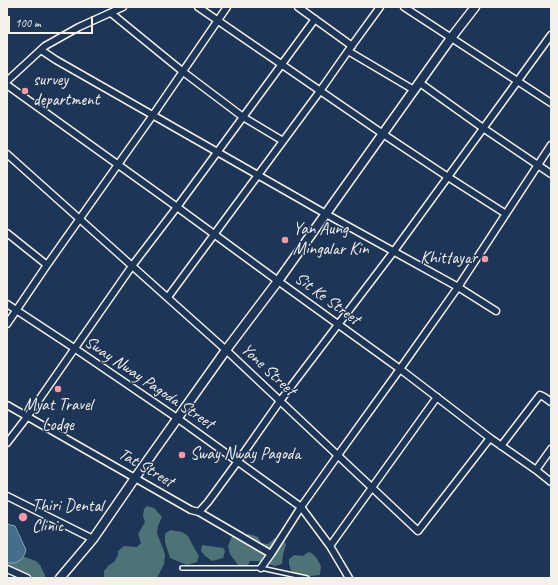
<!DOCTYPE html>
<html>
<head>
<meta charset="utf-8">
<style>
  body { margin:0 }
  #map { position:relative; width:558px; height:585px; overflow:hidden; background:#1d3557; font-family:Caveat,sans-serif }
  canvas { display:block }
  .frame { position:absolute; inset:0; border:8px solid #f4f1e8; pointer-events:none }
  .scale { position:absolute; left:8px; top:16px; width:85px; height:18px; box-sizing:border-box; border:2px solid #f4f1e8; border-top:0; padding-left:5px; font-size:12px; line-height:14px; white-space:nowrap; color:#f4f1e8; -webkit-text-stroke:3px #1d3557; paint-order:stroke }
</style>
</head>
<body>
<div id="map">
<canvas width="558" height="585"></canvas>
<div class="frame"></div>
<div class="scale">100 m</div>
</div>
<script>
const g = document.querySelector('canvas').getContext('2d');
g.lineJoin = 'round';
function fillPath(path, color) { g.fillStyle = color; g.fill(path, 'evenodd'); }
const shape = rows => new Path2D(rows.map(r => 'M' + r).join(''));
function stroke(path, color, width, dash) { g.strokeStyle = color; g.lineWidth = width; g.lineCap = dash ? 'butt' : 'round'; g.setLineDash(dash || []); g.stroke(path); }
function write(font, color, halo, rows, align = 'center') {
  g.font = font + ' Caveat,sans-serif'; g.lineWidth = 3; g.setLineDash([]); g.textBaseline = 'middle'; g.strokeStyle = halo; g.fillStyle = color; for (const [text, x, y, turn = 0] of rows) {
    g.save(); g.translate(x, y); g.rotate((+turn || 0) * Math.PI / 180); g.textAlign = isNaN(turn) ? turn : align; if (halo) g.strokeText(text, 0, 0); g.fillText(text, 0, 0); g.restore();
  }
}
const green = shape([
  [147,506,154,508,162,517,158,526,157,533,165,554,164,564,157,578,104,578,104,571,109,565,114,562,118,555,118,551,124,546,137,547,141,543,138,534,145,522,143,516,144,509],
  [170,530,182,532,188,536,192,544,199,556,197,562,187,565,170,558,165,542,165,534],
  [249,534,258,537,261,543,268,544,276,537,280,537,286,544,283,555,282,564,275,566,258,561,250,561,247,567,243,572,230,554,228,546,232,536],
  [202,545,223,548,225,551,223,558,212,561,205,556,201,551],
  [310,552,316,557,321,566,320,575,311,576,297,574,291,571,289,564,289,559,294,555,303,556,307,553],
  [25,557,36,561,40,565,45,575,45,578,26,578,7,571,7,562,14,563,19,560]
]);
const water = shape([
  [7,524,15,526,26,550,23,558,16,563,7,563,7,524]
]);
const service = shape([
  [182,568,261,568,307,578]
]);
const minor = shape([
  [198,7,383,134,448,177,506,214],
  [298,7,352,46],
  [404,7,551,103],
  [111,13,182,71,243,117,283,141],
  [41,50,56,60,326,214,458,287,496,311],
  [348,51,414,90],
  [7,81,45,46,79,27,123,7],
  [420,83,483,128,551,174],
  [7,85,177,207,278,281,400,369,490,438,536,470,551,482],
  [7,154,226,350,418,531,490,438],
  [7,233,47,265],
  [168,297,320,91,348,51,380,7],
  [7,304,74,348,177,418,301,507,330,546,349,578],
  [7,324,47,265,153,115,227,7],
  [7,405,191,510,199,512,271,554],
  [7,443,27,417,132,266,177,207,315,19],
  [501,446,540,395,544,397,551,402],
  [536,470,551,449],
  [7,496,93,539],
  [199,512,208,502,238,461,280,401,394,251,551,35],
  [330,546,437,397],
  [261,568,271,554,301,507,338,455,400,369,458,287,551,145],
  [7,569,27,578]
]);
const tertiary = shape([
  [60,578,93,539,135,478,226,350,278,281,451,38,475,7]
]);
const markers = [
  [25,91,4,"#ff9aa2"],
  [285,240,4,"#ff9aa2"],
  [485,259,4,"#ff9aa2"],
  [58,389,4,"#ff9aa2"],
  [182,455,4,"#ff9aa2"],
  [23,517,5,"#ff9aa2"]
];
const poiNames = [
  ["survey",33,81],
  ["department",33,101],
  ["Yan Aung",293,230],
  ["Mingalar Kin",293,250],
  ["Khittayar",477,259,"right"],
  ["Myat Travel",58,406,"center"],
  ["Lodge",58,426,"center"],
  ["Sway Nway Pagoda",190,455],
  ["Thiri Dental",32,507],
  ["Clinic",32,527]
];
const streetNames = [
  ["Sit Ke Street",327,299,36],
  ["Yone Street",268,370,43],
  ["Sway Nway Pagoda Street",149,383,34],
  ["Tat Street",146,468,30]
];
fillPath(green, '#4d7376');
fillPath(water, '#446e8b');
stroke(water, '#8aa2b0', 1);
stroke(service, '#f4f1e8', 6);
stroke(minor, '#f4f1e8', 9);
stroke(tertiary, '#f4f1e8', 11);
stroke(service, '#1d3557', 3);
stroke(minor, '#1d3557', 6);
stroke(tertiary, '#1d3557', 8);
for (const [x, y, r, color] of markers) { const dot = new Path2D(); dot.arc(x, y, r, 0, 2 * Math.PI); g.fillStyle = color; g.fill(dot); stroke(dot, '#1d3557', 1.5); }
write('17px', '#f4f1e8', '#1d3557', poiNames, 'left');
write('17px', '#f4f1e8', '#1d3557', streetNames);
</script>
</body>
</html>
